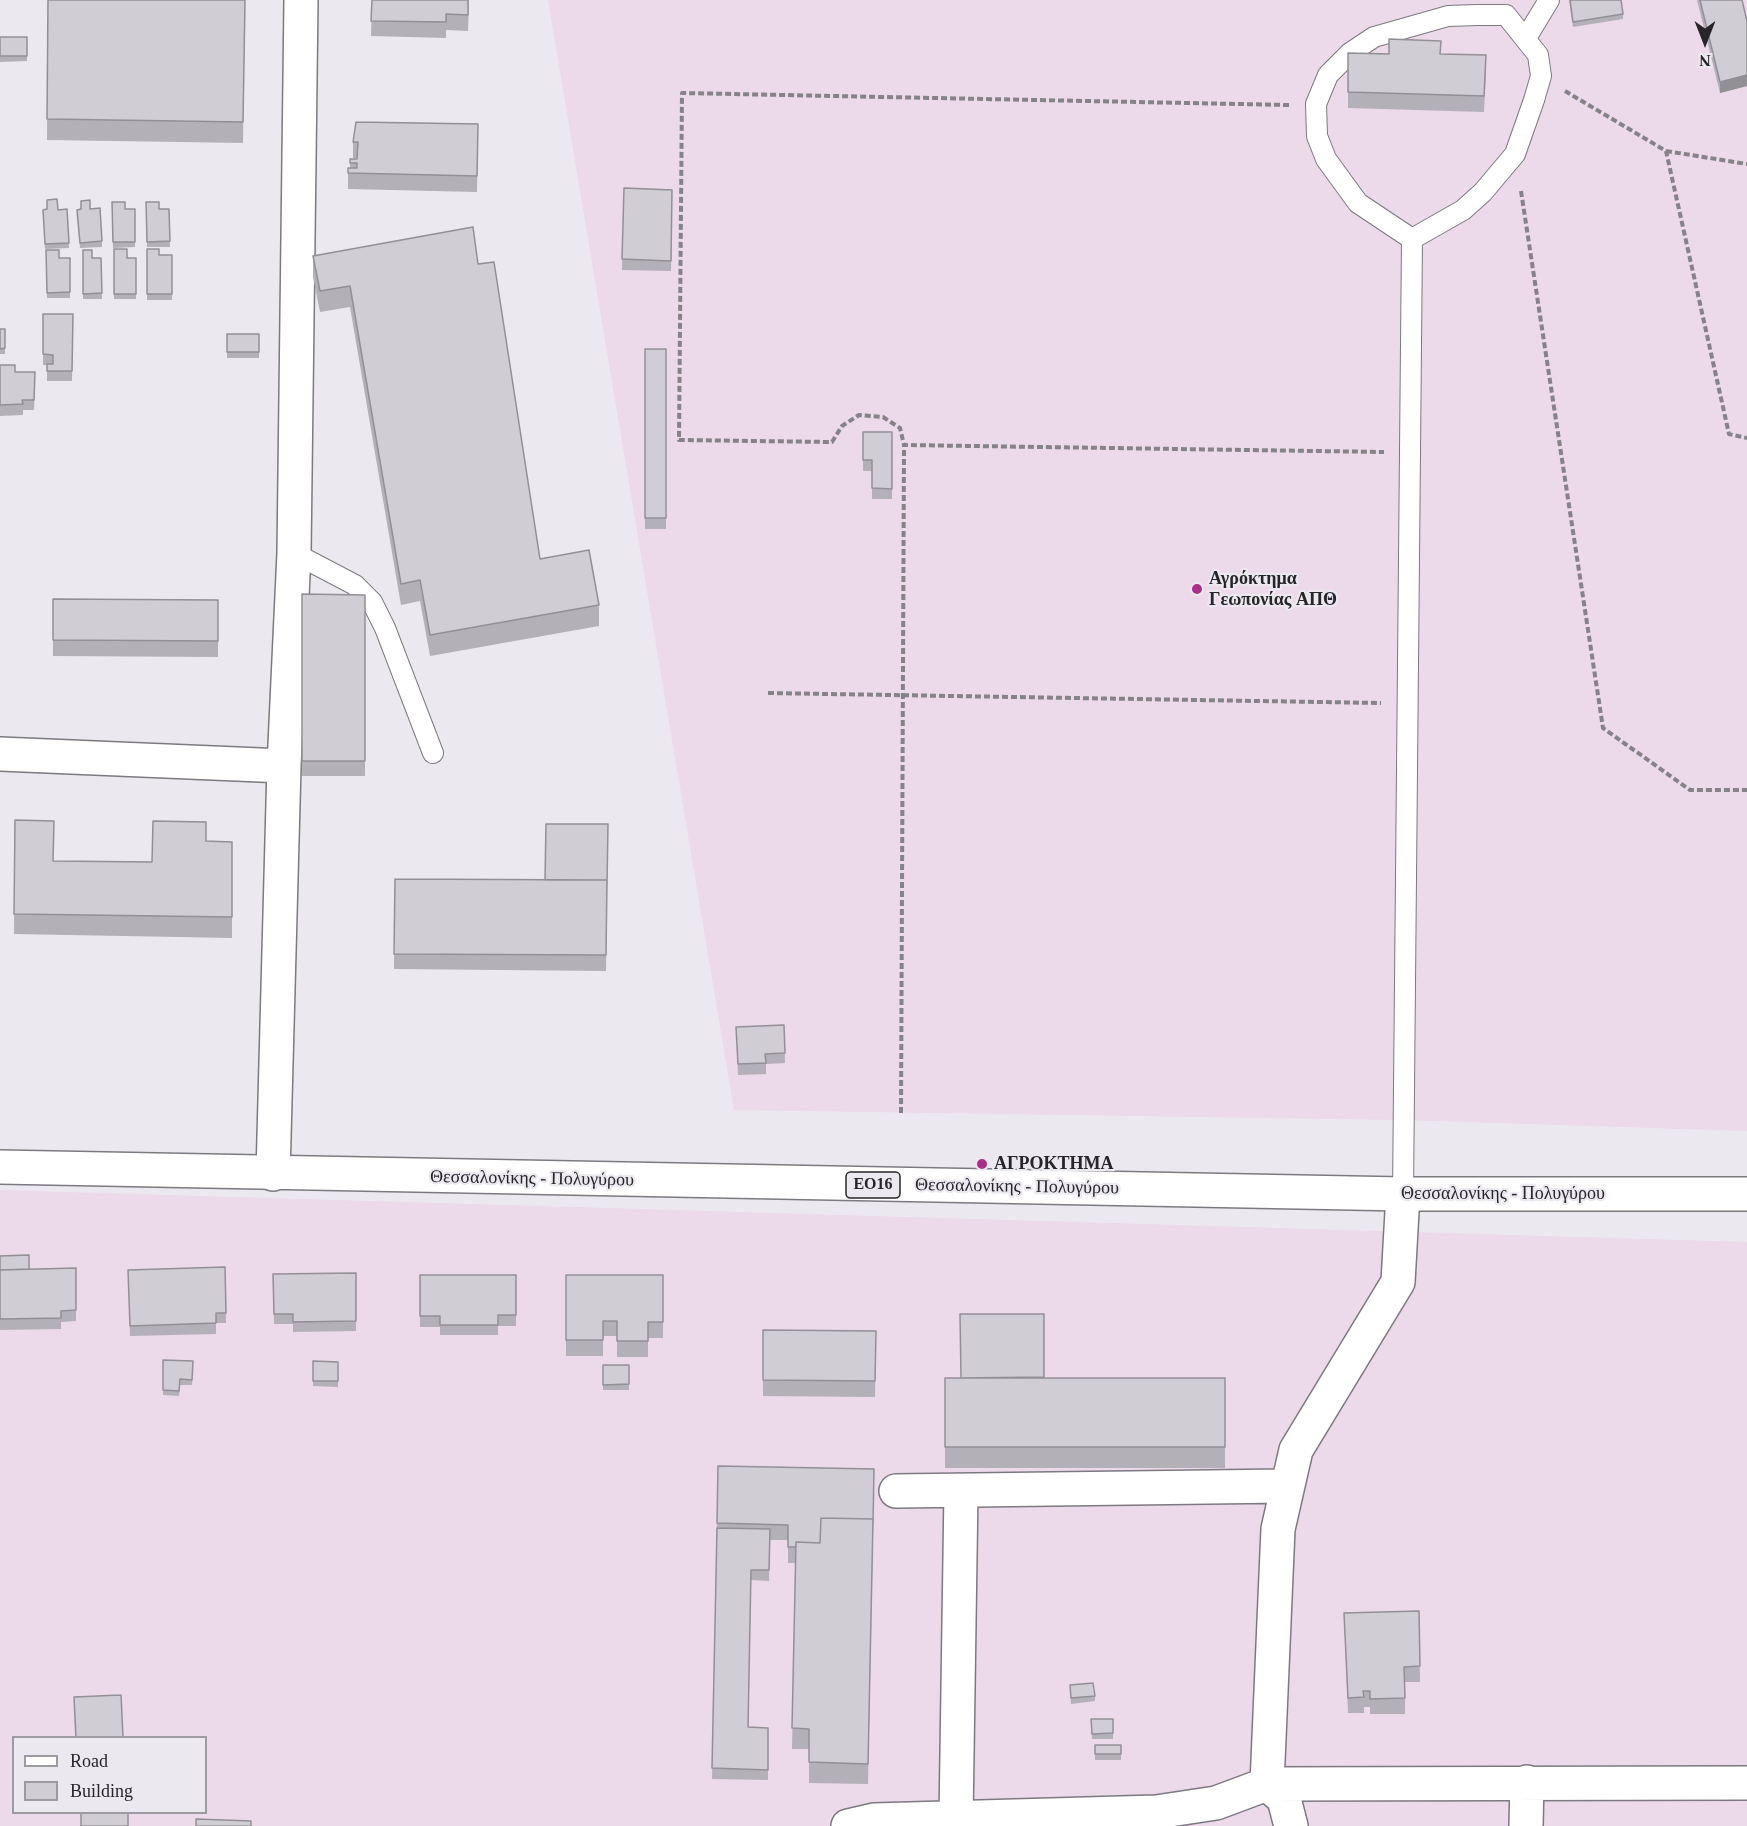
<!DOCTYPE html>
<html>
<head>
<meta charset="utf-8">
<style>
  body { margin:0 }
  #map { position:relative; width:1747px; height:1826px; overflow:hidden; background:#ece8f0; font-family:Georgia,serif }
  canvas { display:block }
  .legend { position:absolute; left:12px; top:1736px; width:195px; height:78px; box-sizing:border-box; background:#ece8f0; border:2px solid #9d9aa0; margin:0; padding:8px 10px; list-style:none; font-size:18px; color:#262528 }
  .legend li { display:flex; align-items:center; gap:12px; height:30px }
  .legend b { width:30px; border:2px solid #9d9aa0 }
  .north { position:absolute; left:1675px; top:12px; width:60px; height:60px; -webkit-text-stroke:4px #ece8f0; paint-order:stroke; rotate:180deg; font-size:16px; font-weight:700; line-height:24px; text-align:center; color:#262528 }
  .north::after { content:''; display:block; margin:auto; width:21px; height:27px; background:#262528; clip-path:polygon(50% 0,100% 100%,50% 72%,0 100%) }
</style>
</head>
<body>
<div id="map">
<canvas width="1747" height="1826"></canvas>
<ul class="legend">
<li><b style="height:8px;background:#fff"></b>Road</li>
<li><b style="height:16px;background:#d1cdd5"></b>Building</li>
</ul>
<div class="north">N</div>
</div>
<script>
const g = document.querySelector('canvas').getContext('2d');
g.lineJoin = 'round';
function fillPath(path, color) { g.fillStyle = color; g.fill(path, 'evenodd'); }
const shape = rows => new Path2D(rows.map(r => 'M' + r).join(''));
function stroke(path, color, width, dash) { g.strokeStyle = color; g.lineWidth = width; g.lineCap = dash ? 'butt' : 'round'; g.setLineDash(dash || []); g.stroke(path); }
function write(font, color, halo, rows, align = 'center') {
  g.font = font + ' Georgia,serif'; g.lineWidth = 4.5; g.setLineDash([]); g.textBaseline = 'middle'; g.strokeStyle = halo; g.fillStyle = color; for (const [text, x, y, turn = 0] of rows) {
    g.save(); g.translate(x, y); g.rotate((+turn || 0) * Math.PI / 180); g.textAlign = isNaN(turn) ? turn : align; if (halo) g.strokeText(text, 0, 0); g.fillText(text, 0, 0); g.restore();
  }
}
const education = shape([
  [548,0,1747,0,1747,1131,1403,1120,734,1110],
  [0,1190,1747,1242,1747,1826,0,1826],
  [14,1738,206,1738,206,1812,14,1812]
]);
const path = shape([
  [1565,91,1666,151,1729,434,1747,438],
  [1289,105,682,93,679,440,832,442,842,426,859,415,883,417,900,428,904,445,1384,452],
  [1666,151,1747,164],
  [1521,191,1603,728,1690,790,1747,790],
  [768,693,1381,703],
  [901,1113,904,445]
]);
const service = shape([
  [1477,15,1506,15,1538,55,1541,76,1534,100,1515,154,1483,192,1463,210,1412,239,1358,203,1326,159,1317,136,1316,104,1328,75,1350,53,1374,37,1448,16,1477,15],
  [1526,38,1549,0],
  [294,553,355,585,372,602,385,628,433,753],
  [1403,1194,1412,239]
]);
const minor = shape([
  [0,754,284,766],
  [273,1174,284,766,294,553,301,0],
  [896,1491,1286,1486],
  [956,1819,961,1491],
  [848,1826,874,1820,1156,1812,1216,1803,1267,1784,1747,1783],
  [1291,1826,1284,1799,1267,1784,1278,1529,1296,1450,1398,1282,1403,1194],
  [1526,1826,1527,1782]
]);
const primary = shape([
  [0,1167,1403,1194,1747,1194]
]);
const wall = shape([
  [48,0,245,0,243,143,47,140],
  [372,0,469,0,468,31,446,30,446,38,371,36],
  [1569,0,1623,14,1623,19,1573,27],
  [1697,0,1742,0,1747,21,1747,86,1720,93],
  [0,37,27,37,27,61,0,62],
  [1348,53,1441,54,1486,71,1484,112,1348,108],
  [478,124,477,192,348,189,348,168,350,168,350,159,357,159,357,158,353,158,353,142],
  [624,188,672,190,671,271,622,270],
  [112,202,125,209,135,209,135,247,113,248],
  [146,202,159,209,169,209,170,247,147,247],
  [67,209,69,248,45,249,43,210],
  [90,209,102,241,102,247,80,248,77,215],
  [114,249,127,258,136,258,136,299,114,299],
  [147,249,159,255,172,255,172,300,147,300],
  [46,250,59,258,70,258,70,298,47,298],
  [83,250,92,258,101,258,102,299,83,299],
  [313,256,478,264,540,559,599,605,599,626,430,656,420,601,401,605,350,307,320,312,313,277],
  [43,314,73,314,72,381,47,381,47,365,43,365],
  [0,329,5,329,5,354,0,354],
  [227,334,259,334,259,358,227,358],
  [645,349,666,349,666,529,645,529],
  [0,365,35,382,34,410,23,410,23,415,0,416],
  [863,432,892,432,892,499,872,499,872,471,863,471],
  [302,594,365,595,365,776,302,776],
  [53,599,218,600,218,657,53,656],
  [15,820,54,861,152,862,232,842,232,938,14,934],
  [608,824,606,971,394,969,395,879,545,880],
  [784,1025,785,1063,766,1064,766,1074,738,1075,736,1027],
  [0,1256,29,1269,76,1268,76,1321,61,1322,61,1329,0,1330],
  [225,1267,226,1323,216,1323,216,1334,130,1336,128,1270],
  [356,1273,356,1331,293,1332,293,1324,274,1324,273,1274],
  [420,1275,516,1275,516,1326,498,1326,498,1335,440,1335,440,1327,420,1327],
  [566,1275,663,1275,663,1338,648,1338,648,1357,617,1357,617,1336,603,1336,603,1356,566,1356],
  [763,1330,876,1331,875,1397,763,1396],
  [163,1360,193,1361,192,1385,180,1385,179,1396,163,1395],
  [313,1361,338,1362,338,1387,313,1386],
  [603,1365,629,1365,629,1390,603,1390],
  [945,1378,1225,1378,1225,1468,945,1468],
  [718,1466,874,1485,868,1784,809,1783,809,1749,792,1749,796,1563,788,1563,788,1540,770,1540,769,1581,751,1580,748,1727,768,1728,768,1780,712,1779],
  [1419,1611,1420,1682,1405,1682,1405,1714,1370,1714,1370,1707,1364,1707,1364,1713,1348,1713,1344,1613],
  [1070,1685,1095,1696,1095,1701,1071,1704],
  [74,1697,123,1737,75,1737],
  [1091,1719,1113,1719,1113,1739,1092,1739],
  [1095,1745,1121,1745,1121,1760,1095,1760]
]);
const shadedWall = shape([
  [1747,75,1747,86,1720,93,1720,82]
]);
const building = shape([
  [48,0,245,0,243,122,47,119,48,0],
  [372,0,468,0,468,15,446,14,446,22,371,21,372,0],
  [1570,0,1621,0,1623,14,1573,22,1570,0],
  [1700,0,1742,0,1747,21,1747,75,1720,82,1700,0],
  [0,37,27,37,27,56,0,56,0,37],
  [1389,39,1441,41,1440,54,1486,55,1484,96,1348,92,1348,53,1389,54,1389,39],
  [356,122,478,124,477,176,348,173,348,168,357,168,357,163,350,163,350,159,357,159,358,142,353,142,356,122],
  [624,188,672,190,671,261,622,259,624,188],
  [57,199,58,210,67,209,69,243,45,244,43,210,47,209,47,200,57,199],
  [90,200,90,209,100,208,102,241,80,243,77,210,81,209,81,201,90,200],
  [112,202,125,202,125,209,135,209,135,242,113,242,112,202],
  [146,202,159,202,159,209,169,209,170,241,147,242,146,202],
  [473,227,478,264,494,262,540,559,589,550,599,605,430,635,420,580,401,584,350,286,320,291,313,256,473,227],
  [114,249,127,249,127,258,136,258,136,294,114,294,114,249],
  [147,249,159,249,159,255,172,255,172,294,147,294,147,249],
  [46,250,59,250,59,258,70,258,70,292,47,293,46,250],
  [83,250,92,250,92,258,101,258,102,293,83,294,83,250],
  [43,314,73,314,72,371,47,371,47,364,53,364,53,355,43,354,43,314],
  [0,329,5,329,5,348,0,349,0,329],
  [227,334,259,334,259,352,227,352,227,334],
  [645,349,666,349,666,518,645,518,645,349],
  [0,365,15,365,15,372,35,372,34,400,22,400,23,404,0,405,0,365],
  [863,432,892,432,892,489,872,488,872,460,863,460,863,432],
  [302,594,365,595,365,761,302,761,302,594],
  [53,599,218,600,218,641,53,640,53,599],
  [15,820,54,821,53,861,152,862,153,821,206,822,206,841,232,842,232,917,14,914,15,820],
  [546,824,608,824,607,885,607,880,545,880,546,824],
  [395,879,607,880,606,955,394,954,395,879],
  [784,1025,785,1053,765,1054,766,1063,738,1064,736,1027,784,1025],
  [29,1255,29,1269,0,1270,0,1256,29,1255],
  [225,1267,226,1313,216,1313,216,1323,130,1326,128,1270,225,1267],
  [76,1268,76,1310,61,1311,61,1318,0,1319,0,1270,76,1268],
  [356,1273,356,1321,293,1322,293,1314,274,1314,273,1274,356,1273],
  [420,1275,516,1275,516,1315,498,1315,498,1325,440,1325,440,1316,420,1316,420,1275],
  [566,1275,663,1275,663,1322,648,1322,648,1341,617,1341,617,1321,603,1321,603,1340,566,1340,566,1275],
  [960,1314,1044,1314,1044,1377,961,1378,960,1314],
  [763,1330,876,1331,875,1381,763,1380,763,1330],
  [163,1360,193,1361,192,1380,180,1379,179,1391,163,1390,163,1360],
  [313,1361,338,1362,338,1381,313,1381,313,1361],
  [603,1365,629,1365,629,1384,603,1385,603,1365],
  [945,1378,1225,1378,1225,1447,945,1447,945,1378],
  [718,1466,874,1469,873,1524,873,1519,821,1518,820,1543,796,1542,796,1547,788,1547,788,1525,717,1523,718,1466],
  [821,1518,873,1519,868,1764,809,1762,809,1729,792,1728,796,1542,820,1543,821,1518],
  [717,1528,770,1529,769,1570,751,1570,748,1727,768,1728,768,1770,712,1768,717,1528],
  [1419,1611,1420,1666,1404,1667,1405,1698,1370,1699,1370,1691,1363,1691,1364,1697,1348,1698,1344,1613,1419,1611],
  [1093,1683,1095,1696,1071,1698,1070,1685,1093,1683],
  [121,1695,123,1737,76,1737,74,1697,121,1695],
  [1091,1719,1113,1719,1113,1733,1092,1734,1091,1719],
  [1095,1745,1121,1745,1121,1754,1095,1754,1095,1745],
  [81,1812,128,1812,128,1826,81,1826,81,1812],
  [196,1819,251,1821,251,1826,196,1826,196,1819]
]);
const markers = [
  [1197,589,6,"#a83086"],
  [982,1164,6,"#a83086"]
];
const shields = [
  [873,1185,54]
];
const shieldNames = [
  ["ΕΟ16",873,1185]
];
const poiNames = [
  ["Αγρόκτημα",1209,579],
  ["Γεωπονίας ΑΠΘ",1209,600],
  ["ΑΓΡΟΚΤΗΜΑ",994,1164]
];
const streetNames = [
  ["Θεσσαλονίκης - Πολυγύρου",532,1179,1],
  ["Θεσσαλονίκης - Πολυγύρου",1017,1187,1],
  ["Θεσσαλονίκης - Πολυγύρου",1503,1194]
];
fillPath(education, '#ecd9e9');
stroke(service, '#7c7980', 22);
stroke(minor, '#7c7980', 36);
stroke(primary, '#7c7980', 36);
stroke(path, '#858388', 4, [6, 3]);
stroke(service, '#fff', 20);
stroke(minor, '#fff', 33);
stroke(primary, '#fff', 33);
fillPath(wall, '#b4b0b7');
fillPath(shadedWall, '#929095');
fillPath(building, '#d1cdd5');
stroke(building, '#929095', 1.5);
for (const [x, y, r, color] of markers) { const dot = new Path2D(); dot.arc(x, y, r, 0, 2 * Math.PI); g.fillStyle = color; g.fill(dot); stroke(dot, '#ece8f0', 2); }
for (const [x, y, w] of shields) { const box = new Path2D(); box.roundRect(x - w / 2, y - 13, w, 26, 4.5); g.fillStyle = '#ece8f0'; g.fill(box); stroke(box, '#262528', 1.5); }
write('bold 16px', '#262528', null, shieldNames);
write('bold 18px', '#262528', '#ece8f0', poiNames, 'left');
write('18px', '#262528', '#ece8f0', streetNames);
</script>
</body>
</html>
